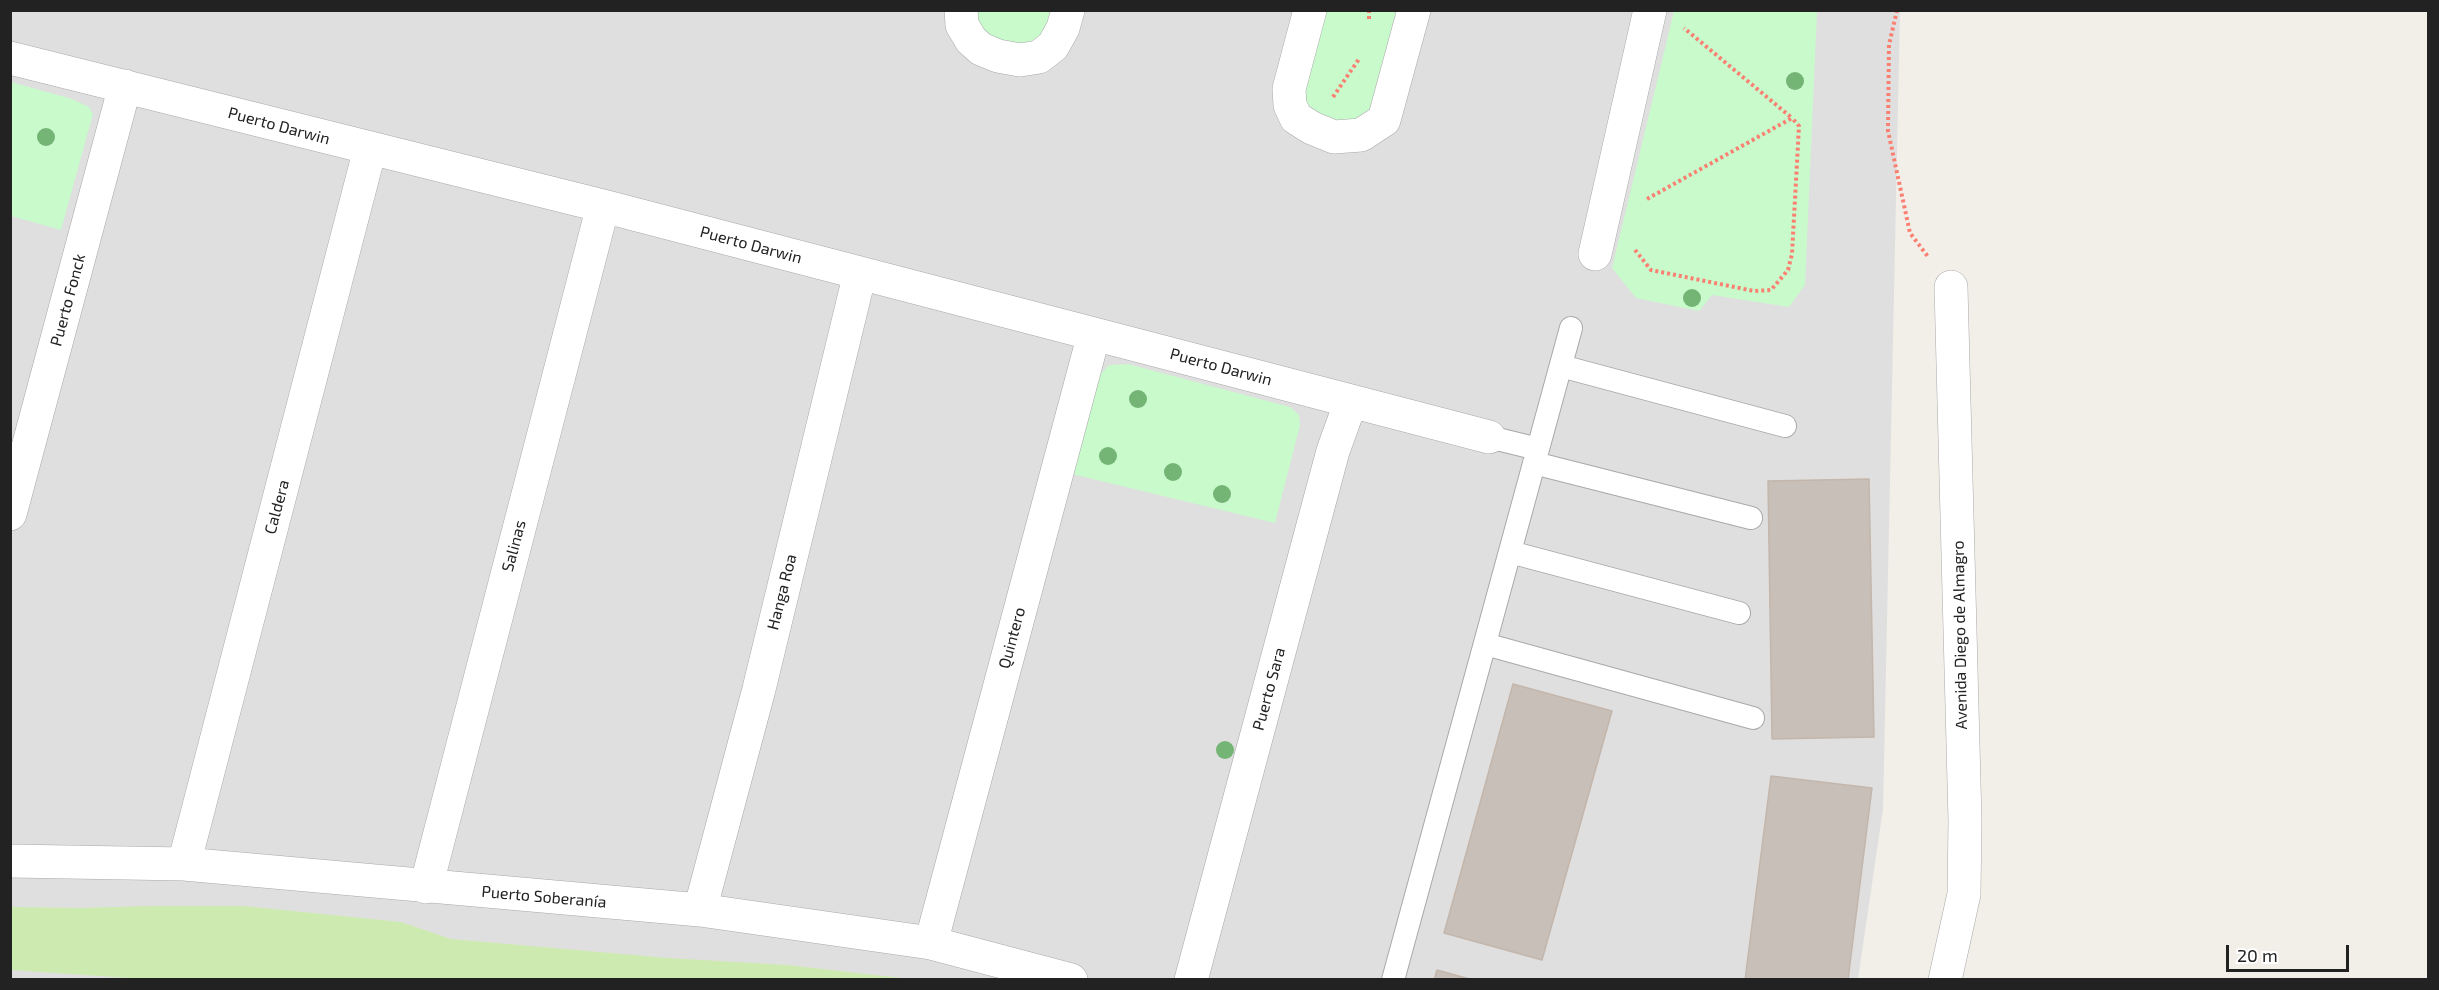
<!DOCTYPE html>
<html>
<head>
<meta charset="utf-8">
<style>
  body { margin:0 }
  #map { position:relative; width:2439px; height:990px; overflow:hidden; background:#f2efe9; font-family:"Exo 2",sans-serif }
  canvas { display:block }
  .frame { position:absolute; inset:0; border:12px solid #222; pointer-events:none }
  .scale { position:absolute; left:2226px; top:945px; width:123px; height:27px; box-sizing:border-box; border:3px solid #222; border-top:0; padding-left:8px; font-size:18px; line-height:21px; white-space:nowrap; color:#222; -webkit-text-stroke:4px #fff; paint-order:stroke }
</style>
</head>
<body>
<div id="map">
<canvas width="2439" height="990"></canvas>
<div class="frame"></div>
<div class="scale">20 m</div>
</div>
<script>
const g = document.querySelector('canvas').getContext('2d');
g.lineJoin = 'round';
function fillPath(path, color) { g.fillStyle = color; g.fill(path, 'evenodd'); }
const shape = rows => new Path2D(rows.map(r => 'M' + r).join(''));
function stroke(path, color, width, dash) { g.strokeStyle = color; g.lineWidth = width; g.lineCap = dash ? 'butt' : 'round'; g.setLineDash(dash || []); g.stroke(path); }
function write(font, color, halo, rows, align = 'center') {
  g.font = font + ' "Exo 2",sans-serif'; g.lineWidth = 6; g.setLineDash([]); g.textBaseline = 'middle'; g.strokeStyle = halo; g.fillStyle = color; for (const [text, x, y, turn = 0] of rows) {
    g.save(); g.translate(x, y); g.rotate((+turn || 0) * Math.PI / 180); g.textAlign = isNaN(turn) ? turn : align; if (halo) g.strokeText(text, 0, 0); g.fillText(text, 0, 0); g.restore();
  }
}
const residential = shape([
  [10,11,1900,11,1883,809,1858,979,11,979]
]);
const grass = shape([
  [151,906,244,906,401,922,451,939,668,958,787,965,910,979,159,980,11,970,11,907,80,908]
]);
const park = shape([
  [975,11,1055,11,1051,27,1031,44,1014,46,984,33,975,18],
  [1322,11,1400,11,1374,108,1346,125,1313,112,1304,101,1301,91],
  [1674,11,1817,11,1805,285,1789,307,1712,295,1699,311,1636,298,1612,268],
  [11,82,72,99,89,107,93,114,61,230,11,216],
  [1128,364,1290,407,1299,415,1300,425,1275,523,1072,474,1097,378,1109,365]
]);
const building = shape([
  [1869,479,1874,737,1772,739,1768,481,1869,479],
  [1513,684,1612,711,1542,960,1444,933,1513,684],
  [1771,776,1872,788,1848,980,1745,980,1771,776],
  [1437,970,1473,980,1434,980,1437,970]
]);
const path = shape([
  [1369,10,1369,22],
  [1897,10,1889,45,1888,131,1910,233,1929,258],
  [1333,97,1359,59],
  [1647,199,1792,118,1684,28],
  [1635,250,1651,270,1754,291,1771,290,1788,270,1792,254,1799,126,1792,118]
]);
const lane = shape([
  [1561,366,1785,426],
  [1489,437,1538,449],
  [1534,463,1751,518],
  [1510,552,1739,613],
  [1485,644,1753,718],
  [1393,980,1571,328]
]);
const street = shape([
  [961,10,962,25,971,40,981,49,998,56,1020,60,1039,57,1053,46,1063,28,1068,10],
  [1310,10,1289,89,1290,105,1296,118,1312,128,1334,137,1361,135,1384,120,1414,10],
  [10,58,603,206,1489,437],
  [1595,254,1650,10],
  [10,514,125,86],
  [10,861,184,864,700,910,931,943,1071,980],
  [184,864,370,149],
  [426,887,603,206],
  [700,910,759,689,860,273],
  [931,943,1094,334],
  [1191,980,1333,451,1351,401],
  [1945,980,1964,894,1965,821,1951,287]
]);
const trees = [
  [1795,81],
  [46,137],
  [1692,298],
  [1138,399],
  [1108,456],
  [1173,472],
  [1222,494],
  [1225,750]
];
const streetNames = [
  ["Puerto Darwin",279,126,15],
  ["Puerto Darwin",751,245,15],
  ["Puerto Fonck",68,300,-75],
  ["Puerto Darwin",1221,367,15],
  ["Caldera",277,507,-75],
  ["Salinas",514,546,-75],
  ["Hanga Roa",782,592,-76],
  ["Avenida Diego de Almagro",1960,635,-91],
  ["Quintero",1012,638,-75],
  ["Puerto Sara",1269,689,-75],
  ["Puerto Soberanía",544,897,5]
];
fillPath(residential, '#e0dfdf');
fillPath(grass, '#cdebb0');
fillPath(park, '#c8facc');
fillPath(building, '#c7bfb8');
stroke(building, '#c4b6ab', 1.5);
stroke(lane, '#a9a9a9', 24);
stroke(street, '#a9a9a9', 34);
stroke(path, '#fa8072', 4, [3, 3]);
stroke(lane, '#fff', 22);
stroke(street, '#fff', 33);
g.fillStyle = '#74b475';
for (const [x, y] of trees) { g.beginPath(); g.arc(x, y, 9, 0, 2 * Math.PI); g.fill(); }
write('16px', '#222', '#fff', streetNames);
</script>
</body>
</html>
